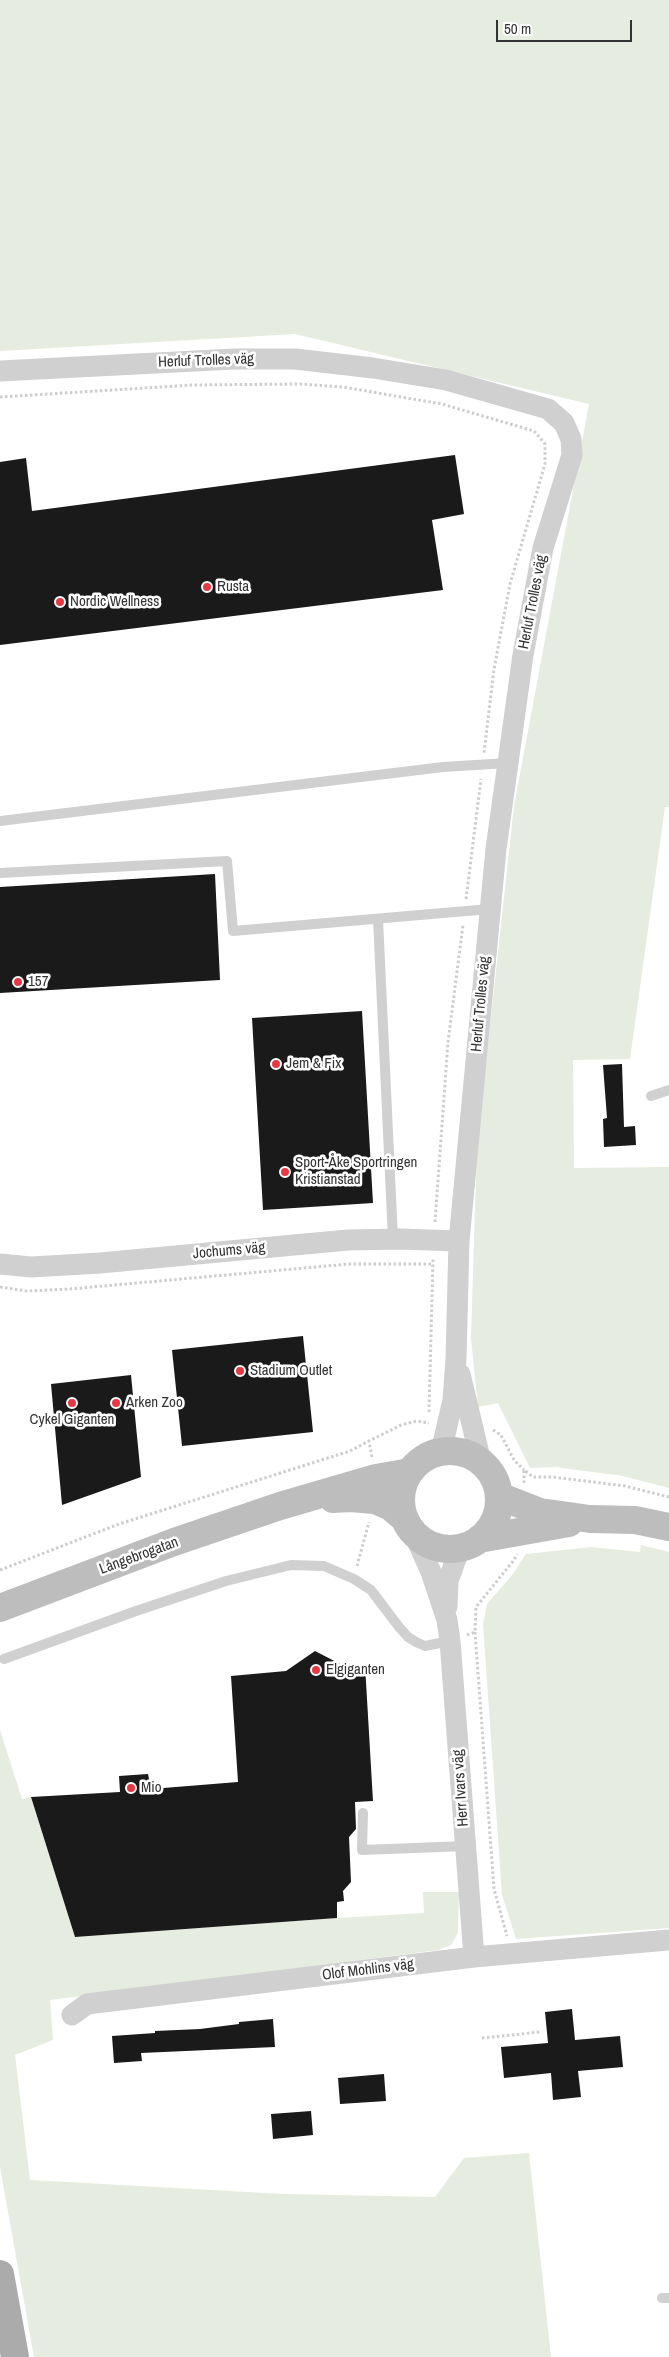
<!DOCTYPE html>
<html>
<head>
<meta charset="utf-8">
<style>
  body { margin:0 }
  #map { position:relative; width:669px; height:2357px; overflow:hidden; background:#fff; font-family:"Archivo Narrow",sans-serif }
  canvas { display:block }
  .scale { position:absolute; left:496px; top:20px; width:136px; height:22px; box-sizing:border-box; border:2px solid #333; border-top:0; padding-left:6px; font-size:15px; line-height:18px; white-space:nowrap; color:#333; -webkit-text-stroke:4px #fff; paint-order:stroke }
</style>
</head>
<body>
<div id="map">
<canvas width="669" height="2357"></canvas>
<div class="scale">50 m</div>
</div>
<script>
const g = document.querySelector('canvas').getContext('2d');
g.lineJoin = 'round';
function fillPath(path, color) { g.fillStyle = color; g.fill(path, 'evenodd'); }
const shape = rows => new Path2D(rows.map(r => 'M' + r).join(''));
function stroke(path, color, width, dash) { g.strokeStyle = color; g.lineWidth = width; g.lineCap = dash ? 'butt' : 'round'; g.setLineDash(dash || []); g.stroke(path); }
function write(font, color, halo, rows, align = 'center') {
  g.font = font + ' "Archivo Narrow",sans-serif'; g.lineWidth = 5; g.setLineDash([]); g.textBaseline = 'middle'; g.strokeStyle = halo; g.fillStyle = color; for (const [text, x, y, turn = 0] of rows) {
    g.save(); g.translate(x, y); g.rotate((+turn || 0) * Math.PI / 180); g.textAlign = isNaN(turn) ? turn : align; if (halo) g.strokeText(text, 0, 0); g.fillText(text, 0, 0); g.restore();
  }
}
const green = shape([
  [0,0,669,0,669,807,665,807,630,1059,573,1060,574,1168,669,1167,669,1488,623,1476,555,1467,530,1468,498,1403,478,1407,471,1338,477,1145,514,806,589,404,295,334,0,351],
  [641,1545,669,1552,669,1928,516,1939,502,1895,483,1624,487,1604,513,1574,526,1554,591,1547,640,1552],
  [0,1730,22,1799,31,1797,75,1937,337,1918,424,1913,423,1892,459,1892,458,1933,451,1945,438,1950,50,2000,53,2040,15,2055,30,2180,284,2194,435,2197,464,2158,529,2153,551,2357,34,2357,0,2167]
]);
const building = shape([
  [455,455,464,514,432,520,443,590,0,645,0,462,26,458,32,511],
  [215,874,220,980,0,993,0,887],
  [362,1011,373,1203,263,1210,252,1018],
  [622,1064,624,1127,635,1126,636,1145,604,1147,603,1119,607,1118,603,1065],
  [303,1336,313,1432,182,1446,172,1350],
  [131,1375,141,1477,62,1505,51,1384],
  [315,1651,346,1667,365,1665,373,1801,355,1802,356,1829,349,1837,351,1882,343,1891,344,1901,337,1902,337,1918,75,1937,31,1797,120,1792,119,1776,148,1774,151,1789,238,1782,231,1676,286,1671],
  [572,2009,575,2040,620,2036,623,2067,578,2071,581,2097,553,2100,551,2073,504,2078,501,2047,548,2043,545,2012],
  [273,2019,275,2047,141,2053,142,2061,114,2063,112,2036,155,2033,155,2031,200,2029,239,2024,239,2022],
  [384,2074,386,2101,340,2104,338,2078],
  [311,2111,313,2135,273,2139,271,2114]
]);
const path = shape([
  [0,397,193,385,300,384,343,387,442,404,534,431,545,444,545,464,510,584,494,669,484,753],
  [466,899,481,779],
  [435,1222,448,1042,463,925],
  [0,1287,27,1291,70,1289,349,1264,433,1264],
  [429,1412,433,1259],
  [493,1430,501,1435,514,1460,524,1470],
  [372,1457,369,1441,401,1425,417,1421,429,1423],
  [524,1483,524,1470,533,1477,553,1477,625,1486,669,1497],
  [357,1566,369,1522],
  [0,1570,119,1524,350,1451,369,1441],
  [475,1632,494,1889,507,1936],
  [467,1635,475,1632,476,1607,514,1560,517,1554],
  [482,2038,540,2032]
]);
const service = shape([
  [0,821,443,767,508,763],
  [0,873,227,861,233,931,490,909],
  [378,919,393,1239],
  [651,1096,669,1090],
  [4,1659,136,1611,226,1581,291,1565,324,1566,354,1579,371,1590,399,1627,408,1637,416,1642,425,1646,450,1641],
  [363,1813,362,1850,466,1846],
  [662,2298,669,2298]
]);
const minor = shape([
  [0,371,234,359,295,359,373,368,446,380,548,409,564,423,571,439,572,455,543,548,523,655,496,849,459,1241,456,1359,453,1400,441,1452],
  [0,1264,31,1267,100,1263,348,1240,400,1239,459,1241],
  [460,1374,481,1462],
  [414,1534,431,1572,447,1620,450,1641,474,1957],
  [447,1607,448,1581,460,1548],
  [72,2015,87,2004,474,1957,669,1940]
]);
const secondary = shape([
  '401 1500a49 49 0 1 1 98 0a49 49 0 1 1-98 0Z',
  [499,1496,540,1512,590,1519,635,1520,669,1527],
  [333,1499,350,1498,375,1500,391,1507,405,1519],
  [479,1539,569,1523],
  [0,1608,174,1542,280,1506,376,1478,410,1472]
]);
const primary = shape([
  [0,2274,15,2357]
]);
const markers = [
  [207,587,5,"#e63946"],
  [60,602,5,"#e63946"],
  [18,982,5,"#e63946"],
  [276,1064,5,"#e63946"],
  [285,1172,5,"#e63946"],
  [240,1371,5,"#e63946"],
  [72,1403,5,"#e63946"],
  [116,1403,5,"#e63946"],
  [316,1670,5,"#e63946"],
  [131,1788,5,"#e63946"]
];
const streetNames = [
  ["Herluf Trolles väg",206,361,-2],
  ["Herluf Trolles väg",533,602,-79],
  ["Herluf Trolles väg",481,1004,-85],
  ["Jochums väg",229,1251,-5],
  ["Långebrogatan",139,1556,-20],
  ["Herr Ivars väg",461,1788,-94],
  ["Olof Mohlins väg",368,1970,-7]
];
const poiNames = [
  ["Rusta",217,587],
  ["Nordic Wellness",70,602],
  ["157",28,982],
  ["Jem & Fix",286,1064],
  ["Sport-Åke Sportringen",295,1163],
  ["Kristianstad",295,1180],
  ["Stadium Outlet",250,1371],
  ["Arken Zoo",126,1403],
  ["Cykel Giganten",72,1420,"center"],
  ["Elgiganten",326,1670],
  ["Mio",141,1788]
];
fillPath(green, '#e6ecdf');
fillPath(building, '#1a1a1a');
stroke(path, '#cdcdcd', 3, [2.5, 2.5]);
stroke(service, '#d0d0d0', 10);
stroke(minor, '#d0d0d0', 21);
stroke(secondary, '#bdbdbd', 28);
stroke(primary, '#ababab', 28);
for (const [x, y, r, color] of markers) { const dot = new Path2D(); dot.arc(x, y, r, 0, 2 * Math.PI); g.fillStyle = color; g.fill(dot); stroke(dot, '#fff', 2); }
write('15px', '#333', '#fff', streetNames);
write('15px', '#333', '#fff', poiNames, 'left');
</script>
</body>
</html>
